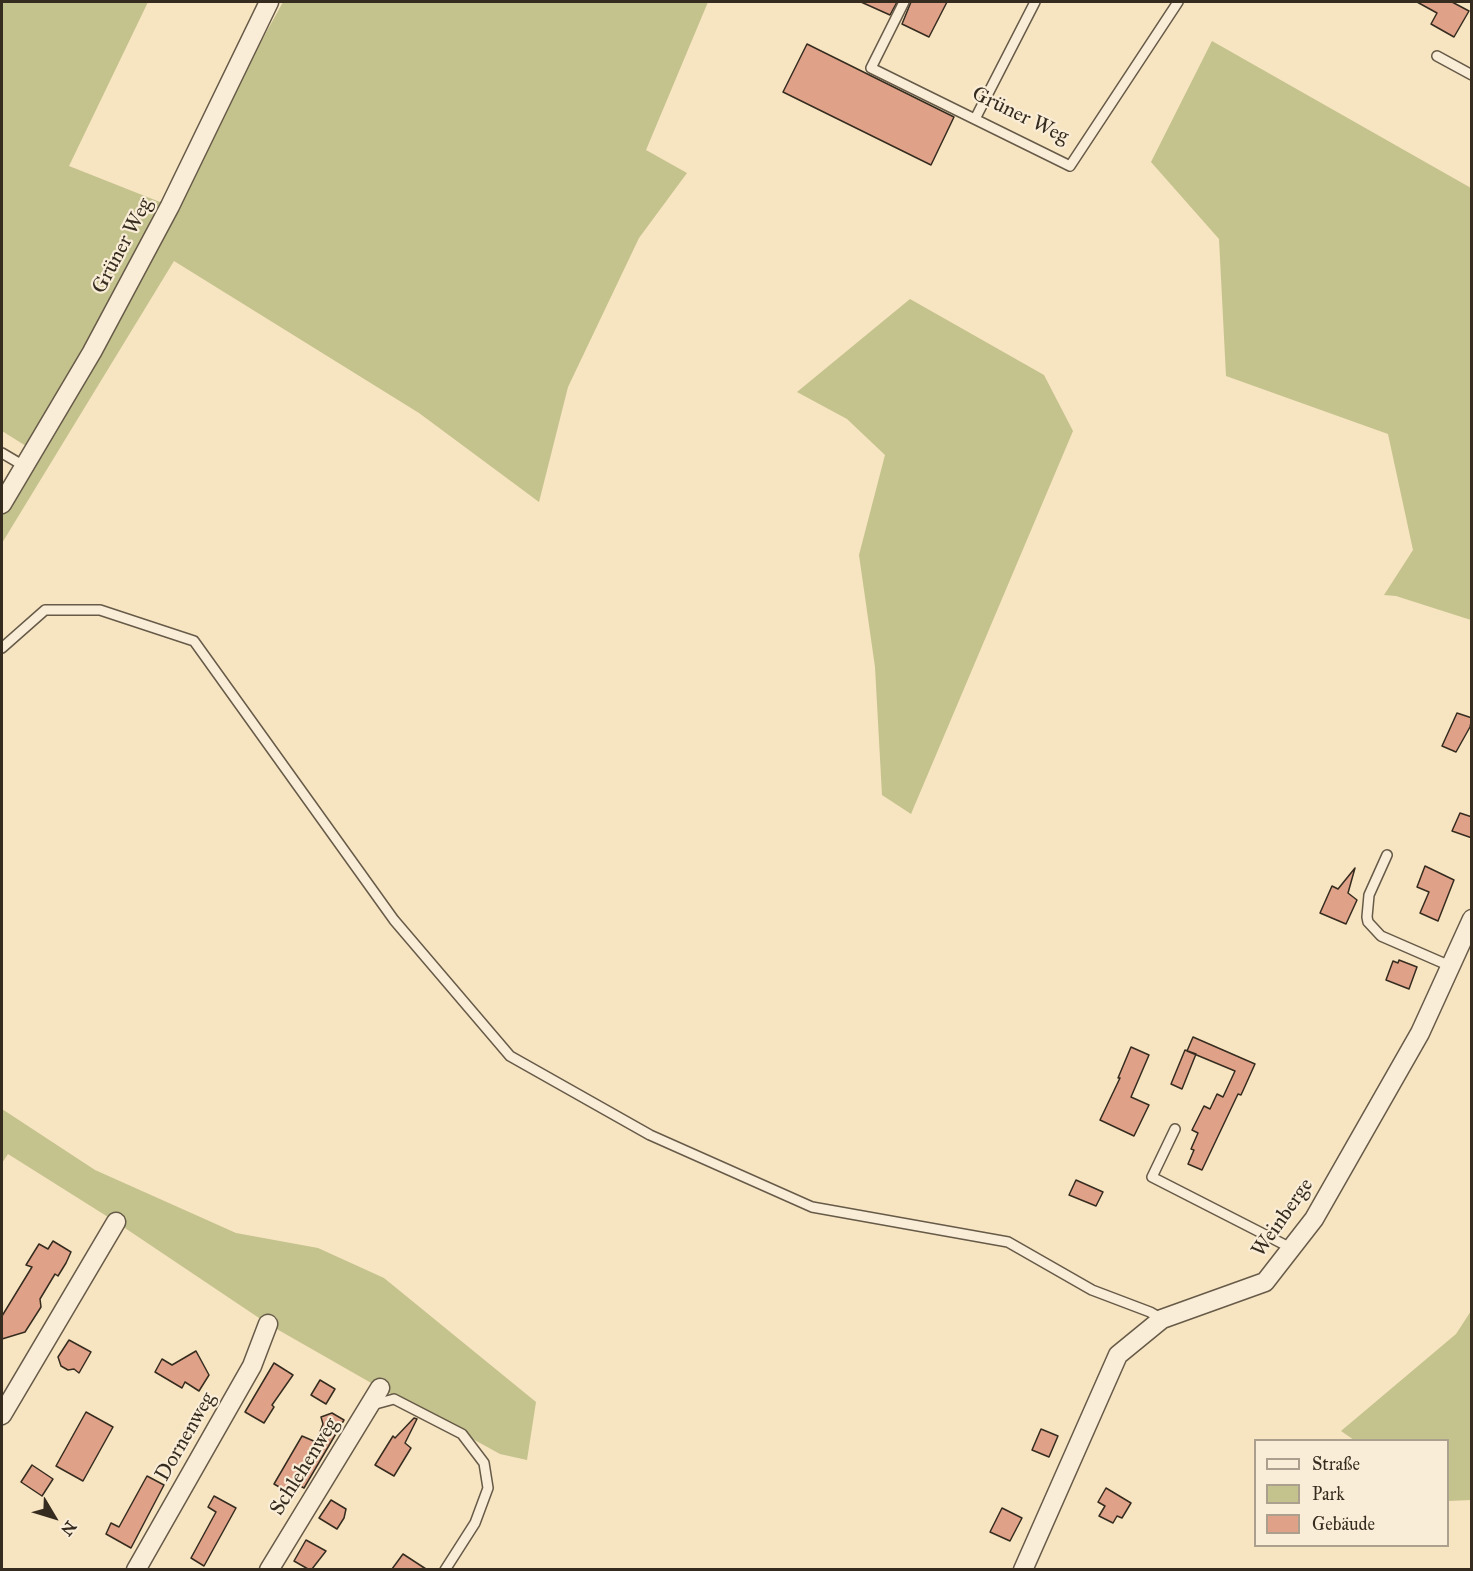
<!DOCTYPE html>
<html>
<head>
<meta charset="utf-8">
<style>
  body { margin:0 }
  #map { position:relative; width:1473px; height:1571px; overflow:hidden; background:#f7e4c1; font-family:"IM FELL Great Primer",serif }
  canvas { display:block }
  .frame { position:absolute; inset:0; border:3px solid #352c1f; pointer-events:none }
  .legend { position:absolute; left:1254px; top:1439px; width:195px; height:108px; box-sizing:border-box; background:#faedd7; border:2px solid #aba08d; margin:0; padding:8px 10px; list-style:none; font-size:18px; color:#352c1f }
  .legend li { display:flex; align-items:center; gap:12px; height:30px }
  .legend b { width:30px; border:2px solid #aba08d }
  .north { position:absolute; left:24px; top:1487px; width:60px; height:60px; -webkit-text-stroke:4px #faedd7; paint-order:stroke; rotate:128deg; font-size:16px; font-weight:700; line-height:24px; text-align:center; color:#352c1f }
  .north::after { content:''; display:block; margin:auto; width:21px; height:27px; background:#352c1f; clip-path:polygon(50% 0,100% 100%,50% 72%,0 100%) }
</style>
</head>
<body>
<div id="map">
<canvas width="1473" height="1571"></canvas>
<div class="frame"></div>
<ul class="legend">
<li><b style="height:8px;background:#faedd7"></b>Straße</li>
<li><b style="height:16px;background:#c4c28d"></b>Park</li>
<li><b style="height:16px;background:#dfa288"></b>Gebäude</li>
</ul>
<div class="north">N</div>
</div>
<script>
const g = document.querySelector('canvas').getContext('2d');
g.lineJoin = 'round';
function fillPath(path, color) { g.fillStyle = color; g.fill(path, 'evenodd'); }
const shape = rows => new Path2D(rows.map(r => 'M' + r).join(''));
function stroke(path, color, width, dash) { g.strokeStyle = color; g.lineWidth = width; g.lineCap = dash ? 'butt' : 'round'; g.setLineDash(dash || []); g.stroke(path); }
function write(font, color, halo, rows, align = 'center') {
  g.font = font + ' "IM FELL Great Primer",serif'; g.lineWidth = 4.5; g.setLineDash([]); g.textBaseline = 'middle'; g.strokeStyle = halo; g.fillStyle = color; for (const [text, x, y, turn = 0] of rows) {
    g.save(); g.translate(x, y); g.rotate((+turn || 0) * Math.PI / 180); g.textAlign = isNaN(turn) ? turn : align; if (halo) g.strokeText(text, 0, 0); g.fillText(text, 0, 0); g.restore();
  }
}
const green = shape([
  [2,2,148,2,69,166,170,206,283,2,708,2,646,150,687,173,639,238,568,387,539,502,419,413,174,261,2,543,2,487,26,446,2,431],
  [1212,41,1471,188,1471,620,1396,596,1384,595,1413,550,1388,434,1226,376,1219,239,1151,162],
  [910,299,1044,375,1073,431,911,814,882,795,875,667,859,555,885,455,847,419,797,392],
  [2,1109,95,1170,236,1233,318,1248,384,1278,536,1402,527,1460,500,1454,380,1388,268,1324,116,1222,8,1154,2,1163],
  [1471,1311,1471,1500,1448,1501,1448,1440,1354,1440,1341,1431,1456,1334]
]);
const building = shape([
  [861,2,897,2,890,15,861,2],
  [911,2,947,2,929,37,902,24,911,2],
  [1417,2,1452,2,1469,11,1454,37,1431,24,1437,13,1417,2],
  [807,44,954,117,931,165,783,92,807,44],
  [1457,713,1472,718,1470,727,1456,752,1442,746,1457,713],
  [1460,813,1472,817,1472,838,1452,831,1460,813],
  [1425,866,1454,880,1438,921,1420,913,1429,892,1417,887,1425,866],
  [1355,868,1348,893,1357,900,1346,924,1320,913,1332,886,1338,889,1355,868],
  [1399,960,1417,967,1409,989,1386,980,1393,961,1398,963,1399,960],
  [1193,1037,1255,1064,1241,1095,1238,1094,1202,1170,1188,1164,1194,1150,1191,1149,1198,1133,1192,1130,1204,1106,1210,1109,1217,1094,1223,1097,1235,1071,1187,1051,1193,1037],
  [1131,1047,1149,1055,1131,1097,1149,1105,1134,1136,1100,1120,1120,1078,1118,1078,1131,1047],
  [1185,1050,1196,1054,1182,1089,1171,1084,1185,1050],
  [1076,1180,1103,1192,1096,1206,1069,1195,1076,1180],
  [53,1241,71,1252,66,1263,58,1276,55,1274,40,1299,41,1307,25,1332,2,1339,2,1316,32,1267,26,1265,39,1244,48,1249,53,1241],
  [69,1340,91,1352,79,1373,74,1369,68,1370,61,1366,58,1357,69,1340],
  [196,1351,209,1375,199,1391,185,1382,182,1388,155,1372,162,1359,172,1365,196,1351],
  [274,1363,293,1375,272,1405,274,1407,264,1423,245,1412,274,1363],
  [320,1380,335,1389,326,1404,311,1395,320,1380],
  [86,1412,113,1427,83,1481,56,1466,86,1412],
  [332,1413,344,1420,304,1488,293,1482,288,1492,274,1484,302,1436,316,1442,323,1424,321,1417,332,1413],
  [414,1418,417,1419,405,1443,411,1448,394,1476,375,1465,393,1436,395,1438,414,1418],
  [1041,1429,1058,1436,1049,1457,1032,1450,1041,1429],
  [32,1465,53,1479,42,1496,21,1482,32,1465],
  [147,1476,164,1485,131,1548,106,1534,111,1523,119,1527,147,1476],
  [1106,1488,1131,1503,1122,1518,1117,1516,1113,1523,1099,1516,1105,1506,1098,1502,1106,1488],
  [214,1496,236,1508,204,1566,191,1558,216,1512,208,1507,214,1496],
  [331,1500,346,1509,344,1518,337,1529,319,1518,331,1500],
  [1002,1508,1022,1518,1010,1541,990,1532,1002,1508],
  [306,1540,326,1551,312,1569,308,1569,294,1561,306,1540],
  [403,1554,426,1569,392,1569,403,1554]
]);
const lane = shape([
  [904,2,871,68,1070,166,1178,2],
  [1437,56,1472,75],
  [975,119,1035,2],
  [2,453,24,466],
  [2,648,45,610,100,610,194,641,394,920,510,1056,650,1135,812,1207,1008,1242,1092,1290,1150,1312,1162,1319],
  [1387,855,1369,895,1367,917,1368,922,1381,936,1450,966],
  [1175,1129,1152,1177,1291,1248],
  [372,1405,394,1399,462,1434,484,1463,488,1488,475,1523,445,1570]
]);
const street = shape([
  [2,504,92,352,170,206,269,2],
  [2,1415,116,1222],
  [136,1570,252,1366,268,1324],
  [269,1570,380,1388],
  [1023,1570,1118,1355,1162,1319,1265,1282,1314,1219,1420,1033,1472,919]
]);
const streetNames = [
  ["Grüner Weg",1020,116,26],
  ["Grüner Weg",123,246,-62],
  ["Weinberge",1283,1218,-55],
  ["Dornenweg",186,1437,-60],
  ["Schlehenweg",305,1467,-58]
];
fillPath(green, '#c4c28d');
fillPath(building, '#dfa288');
stroke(building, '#352c1f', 1.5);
stroke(lane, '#665a48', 12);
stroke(street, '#665a48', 21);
stroke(lane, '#faedd7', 9);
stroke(street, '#faedd7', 18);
write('21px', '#352c1f', '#faedd7', streetNames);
</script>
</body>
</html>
